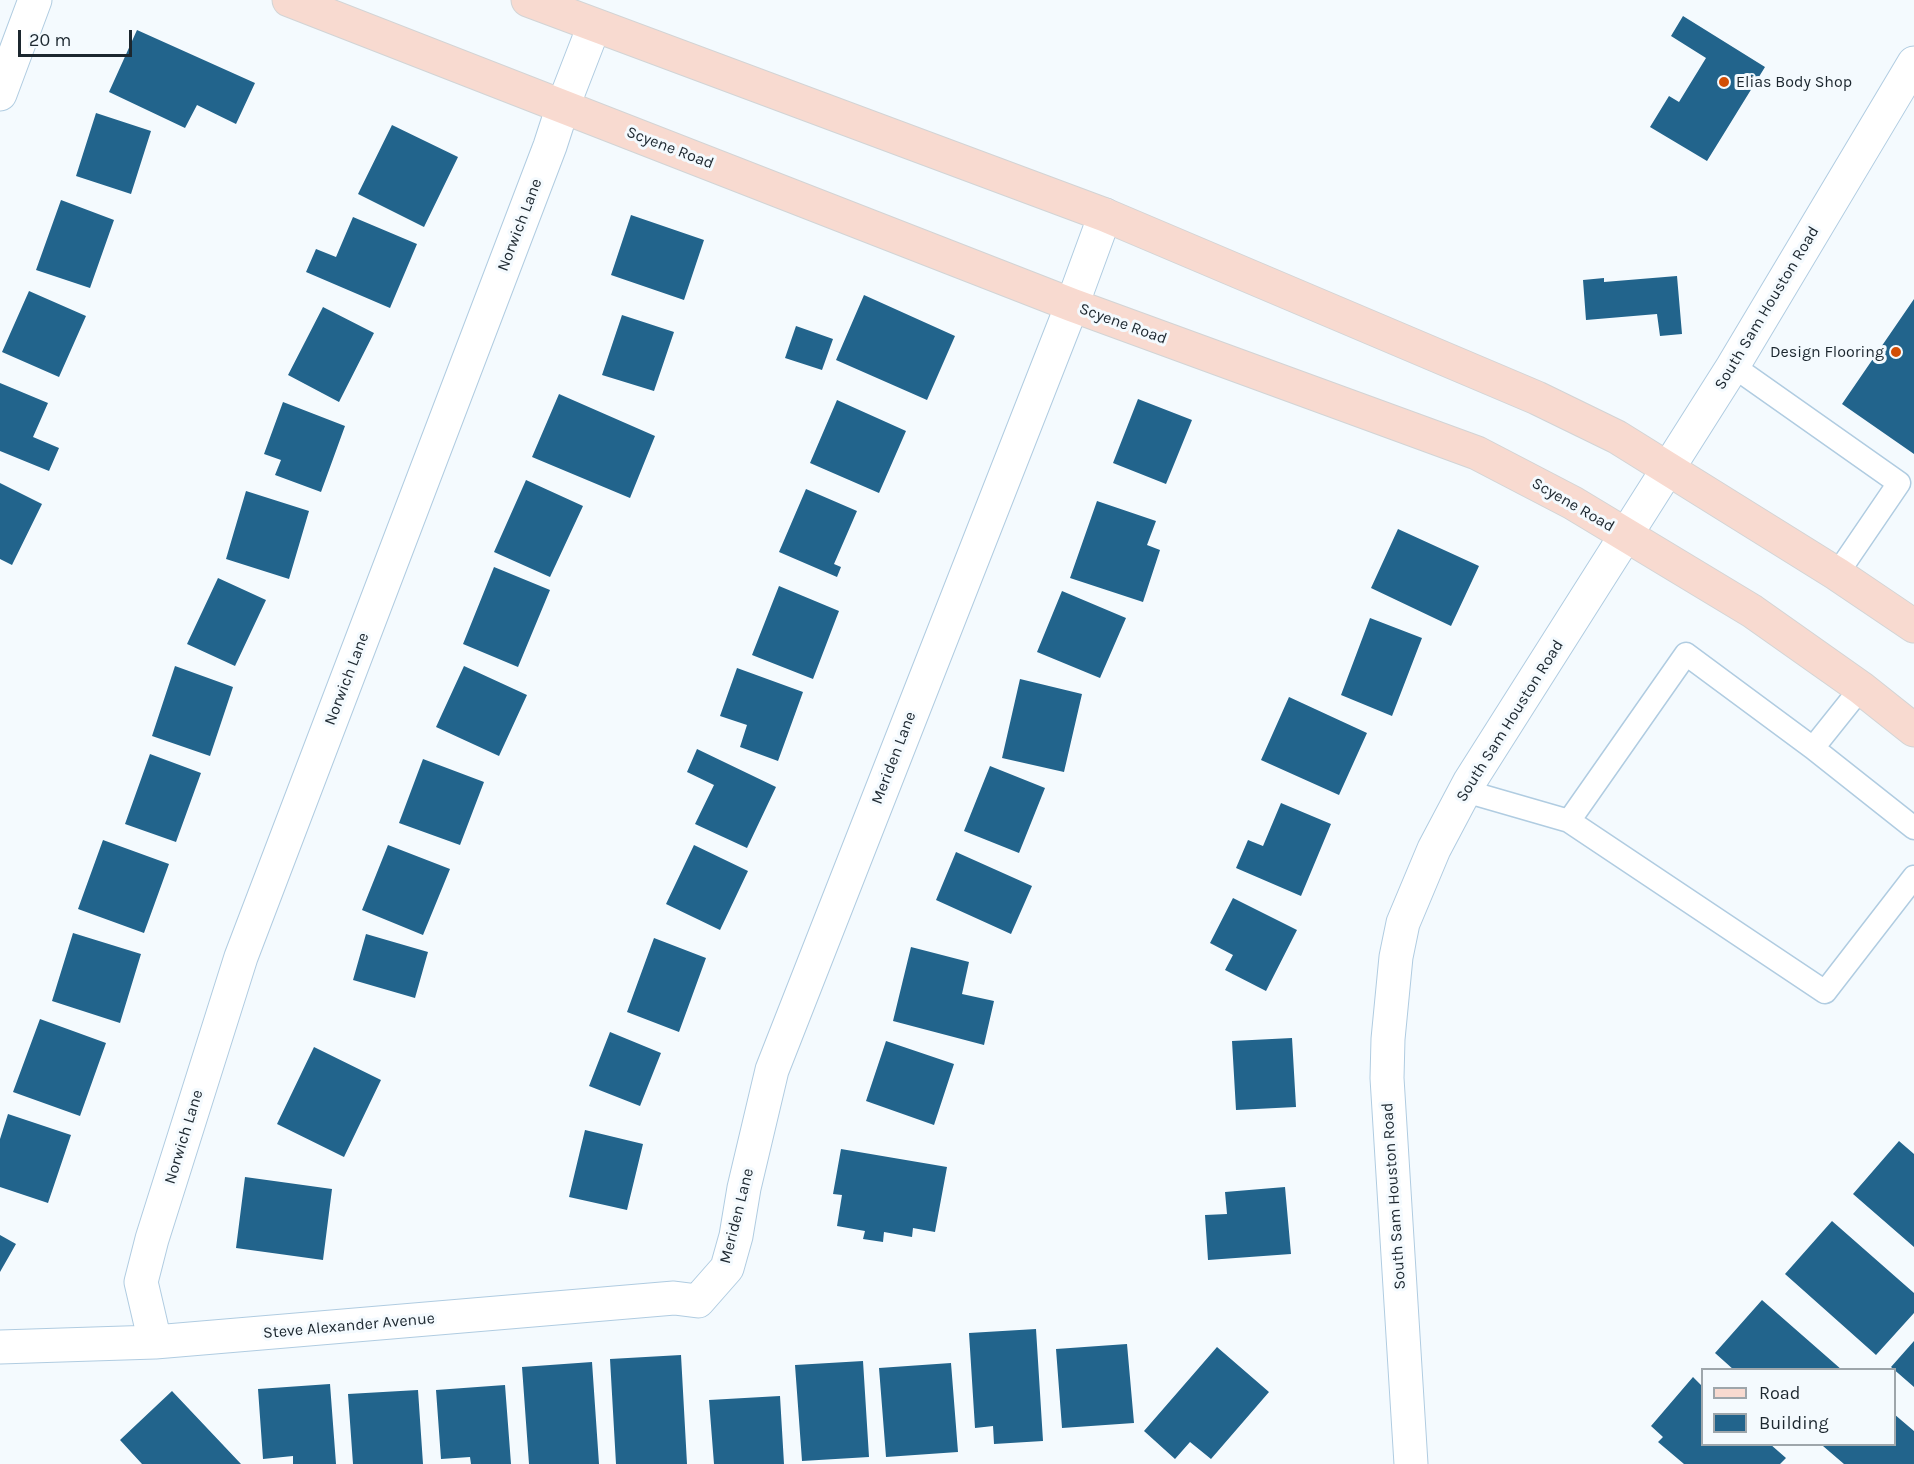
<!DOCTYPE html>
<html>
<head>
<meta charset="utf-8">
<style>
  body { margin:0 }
  #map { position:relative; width:1914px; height:1464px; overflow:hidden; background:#f4fafe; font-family:Karla,sans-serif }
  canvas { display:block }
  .legend { position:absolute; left:1701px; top:1368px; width:195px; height:78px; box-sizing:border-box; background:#f4fafe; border:2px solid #9ea6ab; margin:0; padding:8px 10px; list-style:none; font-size:18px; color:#1c272f }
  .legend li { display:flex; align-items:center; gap:12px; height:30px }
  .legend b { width:30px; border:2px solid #9ea6ab }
  .scale { position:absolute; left:18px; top:30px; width:114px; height:27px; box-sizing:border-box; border:3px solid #1c272f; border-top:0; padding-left:8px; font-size:18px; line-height:21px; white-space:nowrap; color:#1c272f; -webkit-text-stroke:4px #f4fafe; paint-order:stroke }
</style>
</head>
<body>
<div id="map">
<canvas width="1914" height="1464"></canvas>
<ul class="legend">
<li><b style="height:8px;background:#f8dad0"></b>Road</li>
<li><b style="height:16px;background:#22648c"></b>Building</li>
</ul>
<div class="scale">20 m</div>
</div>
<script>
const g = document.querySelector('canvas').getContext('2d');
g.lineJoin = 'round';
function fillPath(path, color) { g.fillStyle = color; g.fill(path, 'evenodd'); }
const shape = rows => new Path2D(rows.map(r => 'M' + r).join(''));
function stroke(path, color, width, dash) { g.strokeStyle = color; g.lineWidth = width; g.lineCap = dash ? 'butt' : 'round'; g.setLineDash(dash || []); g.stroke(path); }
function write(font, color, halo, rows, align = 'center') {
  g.font = font + ' Karla,sans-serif'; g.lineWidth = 6; g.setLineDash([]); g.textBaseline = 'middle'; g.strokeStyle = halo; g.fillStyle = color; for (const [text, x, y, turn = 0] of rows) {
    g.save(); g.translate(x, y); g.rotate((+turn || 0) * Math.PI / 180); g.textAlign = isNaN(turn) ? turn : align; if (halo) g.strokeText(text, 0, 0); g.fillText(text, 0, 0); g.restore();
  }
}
const building = shape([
  [1683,16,1765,67,1707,161,1650,127,1669,96,1679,102,1706,58,1671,36],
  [137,30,255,83,236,124,197,105,185,128,109,92],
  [96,113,151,131,131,194,76,176],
  [392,125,458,157,424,227,358,194],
  [61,200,114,220,90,288,36,270],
  [631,215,704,240,684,300,611,275],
  [353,217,417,244,390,308,306,272,316,249,336,257],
  [1677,276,1682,334,1660,336,1657,314,1586,320,1583,280,1604,278,1604,282],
  [29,291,86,316,59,377,2,352],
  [864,295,955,336,927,400,836,360],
  [1914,299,1914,454,1842,404],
  [323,307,374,333,339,402,288,375],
  [622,315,674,332,654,391,602,375],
  [796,326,833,339,822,370,785,358],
  [0,383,48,403,33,437,59,448,49,471,0,451],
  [559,394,655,436,630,498,532,457],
  [1138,399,1192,420,1166,484,1113,463],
  [837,400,906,431,879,493,810,463],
  [283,402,345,426,321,492,275,475,281,460,264,454],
  [526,480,583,506,550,577,494,552],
  [0,483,42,504,12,565,0,559],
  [806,489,857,511,834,564,841,567,837,577,779,552],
  [246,491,309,511,289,579,226,559],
  [1097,501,1156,521,1147,545,1160,550,1143,602,1070,578],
  [1398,529,1479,566,1451,626,1371,588],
  [494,567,550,590,518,667,463,644],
  [218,578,266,600,235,666,187,644],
  [779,586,839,611,813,679,752,655],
  [1062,591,1126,618,1100,678,1037,652],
  [1370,618,1422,638,1392,716,1341,695],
  [175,666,233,687,210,756,152,736],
  [464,666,527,695,499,756,436,727],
  [737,668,803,692,778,761,740,747,747,725,720,716],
  [1020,679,1082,694,1064,772,1002,758],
  [1289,697,1367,733,1339,795,1261,760],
  [697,749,776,787,747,848,695,824,714,785,687,772],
  [150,754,201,773,176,842,125,824],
  [423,759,484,782,460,845,399,823],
  [990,766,1045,788,1019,853,964,831],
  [1281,803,1331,824,1301,896,1236,868,1248,840,1263,846],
  [103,840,169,864,144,933,78,909],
  [388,845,450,869,423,935,362,910],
  [694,845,748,871,720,930,666,904],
  [956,852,1032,886,1011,934,936,900],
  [1233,898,1297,930,1266,991,1225,970,1233,955,1210,943],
  [73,933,141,954,120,1023,52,1001],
  [366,934,428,952,415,998,353,980],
  [654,938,706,958,679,1032,627,1012],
  [911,947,969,962,962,994,994,1001,984,1045,893,1021],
  [40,1019,106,1043,80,1116,13,1092],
  [610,1032,661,1053,640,1106,589,1086],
  [1292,1038,1296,1107,1236,1110,1232,1041],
  [886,1041,954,1064,934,1125,866,1101],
  [314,1047,381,1080,344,1157,277,1124],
  [8,1114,71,1135,48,1203,0,1187,0,1139],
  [585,1130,643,1144,627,1210,569,1197],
  [1899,1141,1914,1154,1914,1247,1853,1194],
  [841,1149,947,1167,935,1232,913,1228,912,1237,884,1232,883,1242,863,1239,865,1231,837,1226,842,1195,833,1194],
  [245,1177,332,1189,323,1260,236,1248],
  [1285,1187,1291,1254,1208,1260,1205,1215,1227,1214,1225,1192],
  [1832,1221,1914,1293,1914,1313,1876,1355,1785,1274],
  [0,1235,16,1244,0,1272],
  [1762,1300,1842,1370,1734,1370,1715,1353],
  [1036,1329,1043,1441,994,1444,993,1426,975,1428,969,1333],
  [1914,1341,1914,1387,1891,1367],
  [1127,1344,1134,1423,1062,1428,1056,1349],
  [1217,1347,1269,1392,1211,1459,1190,1442,1175,1459,1144,1431],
  [681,1355,687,1464,616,1464,610,1359],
  [863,1361,869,1457,802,1461,795,1365],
  [592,1362,599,1464,529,1464,522,1367],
  [951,1363,958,1452,886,1457,879,1368],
  [1693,1377,1702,1386,1702,1444,1770,1444,1786,1458,1780,1464,1684,1464,1658,1442,1663,1437,1651,1426],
  [330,1384,336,1464,293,1464,293,1456,263,1459,258,1389],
  [505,1385,511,1464,471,1464,470,1457,441,1459,436,1390],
  [418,1390,423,1464,353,1464,348,1394],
  [172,1391,241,1464,142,1464,120,1440],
  [780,1396,784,1464,714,1464,709,1400],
  [1894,1414,1914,1431,1914,1464,1844,1464,1823,1446,1894,1444]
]);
const lane = shape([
  [1733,366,1899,483,1837,574],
  [1813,748,1914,828],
  [1465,791,1569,821,1825,992,1914,877],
  [1569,821,1686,654,1813,748,1861,688]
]);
const street = shape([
  [0,94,35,0],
  [155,1342,141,1282,152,1239,241,957,550,146,563,106,594,26],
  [0,1347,155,1342,674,1298,698,1301,727,1268,736,1236,744,1188,772,1070,1072,305,1105,215]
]);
const secondary = shape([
  [1411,1464,1387,1078,1388,1039,1396,957,1403,923,1434,849,1470,781,1733,366,1914,63]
]);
const primary = shape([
  [289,0,1072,305,1477,453,1573,503,1752,611,1861,688,1914,730],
  [528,0,1105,215,1537,398,1617,437,1837,574,1914,626]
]);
const markers = [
  [1724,82,6,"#d24e05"],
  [1896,352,6,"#d24e05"]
];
const poiNames = [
  ["Elias Body Shop",1736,82],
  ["Design Flooring",1884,352,"right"]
];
const streetNames = [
  ["Scyene Road",670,148,21],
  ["Norwich Lane",520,225,-69],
  ["South Sam Houston Road",1767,308,-59],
  ["Scyene Road",1123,324,20],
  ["Scyene Road",1573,505,30],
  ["Norwich Lane",347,679,-69],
  ["South Sam Houston Road",1510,721,-58],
  ["Meriden Lane",894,758,-69],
  ["Norwich Lane",184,1137,-73],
  ["South Sam Houston Road",1394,1196,-94],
  ["Meriden Lane",737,1216,-76],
  ["Steve Alexander Avenue",349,1326,-5]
];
fillPath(building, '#22648c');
stroke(lane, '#b0cce1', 25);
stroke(street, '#b0cce1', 35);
stroke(secondary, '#b0cce1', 35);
stroke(primary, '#d2d4d5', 35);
stroke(lane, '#fff', 22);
stroke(street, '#fff', 33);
stroke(secondary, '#fff', 33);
stroke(primary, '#f8dad0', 33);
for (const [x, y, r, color] of markers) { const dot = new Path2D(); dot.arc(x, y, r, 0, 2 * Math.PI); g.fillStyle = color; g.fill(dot); stroke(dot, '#f4fafe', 2); }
write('16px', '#1c272f', '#f4fafe', poiNames, 'left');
write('16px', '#1c272f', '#f4fafe', streetNames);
</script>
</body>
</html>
